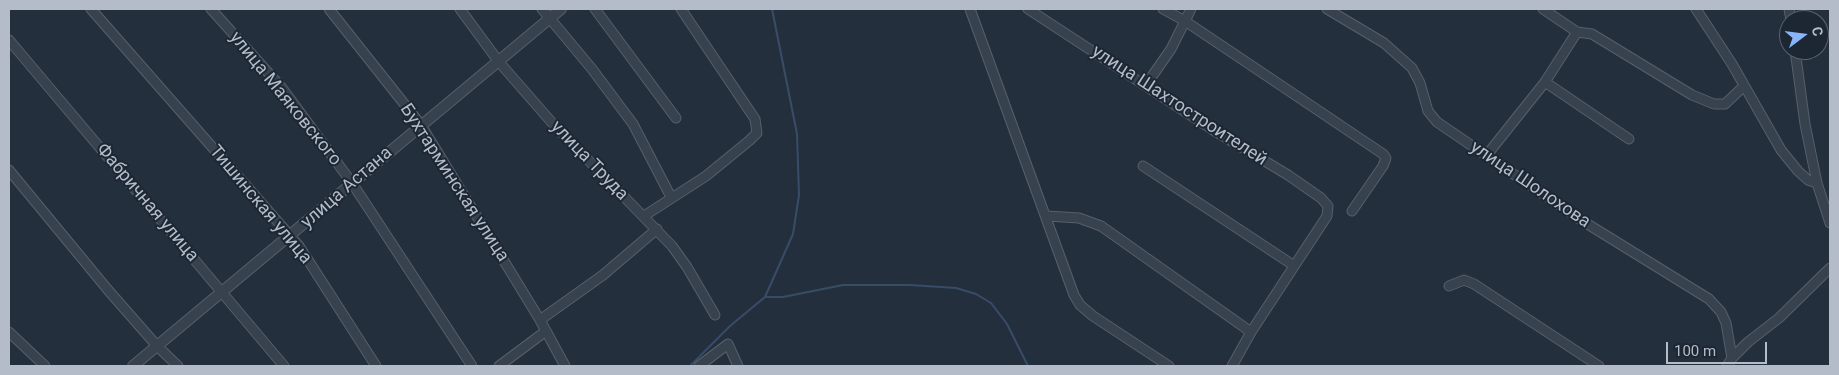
<!DOCTYPE html>
<html>
<head>
<meta charset="utf-8">
<style>
  body { margin:0 }
  #map { position:relative; width:1839px; height:375px; overflow:hidden; background:#242f3e; font-family:Roboto,sans-serif }
  canvas { display:block }
  .frame { position:absolute; inset:0; border:10px solid #b4bcc9; pointer-events:none }
  .north { position:absolute; left:1779px; top:10px; width:50px; height:50px; box-sizing:border-box; background:#1d2633; border:1px solid #59626f; border-radius:50%; rotate:75deg; font-size:14px; font-weight:700; line-height:20px; text-align:center; color:#b4bcc9 }
  .north::after { content:''; display:block; margin:auto; width:18px; height:22px; background:#8ab4f8; clip-path:polygon(50% 0,100% 100%,50% 72%,0 100%) }
  .scale { position:absolute; left:1666px; top:342px; width:101px; height:22px; box-sizing:border-box; border:2px solid #b4bcc9; border-top:0; padding-left:6px; font-size:15px; line-height:18px; white-space:nowrap; color:#b4bcc9; -webkit-text-stroke:4px #1d2633; paint-order:stroke }
</style>
</head>
<body>
<div id="map">
<canvas width="1839" height="375"></canvas>
<div class="frame"></div>
<div class="north">С</div>
<div class="scale">100 m</div>
</div>
<script>
const g = document.querySelector('canvas').getContext('2d');
g.lineJoin = 'round';
const shape = rows => new Path2D(rows.map(r => 'M' + r).join(''));
function stroke(path, color, width, dash) { g.strokeStyle = color; g.lineWidth = width; g.lineCap = dash ? 'butt' : 'round'; g.setLineDash(dash || []); g.stroke(path); }
function write(font, color, halo, rows, align = 'center') {
  g.font = font + ' Roboto,sans-serif'; g.lineWidth = 4; g.setLineDash([]); g.textBaseline = 'middle'; g.strokeStyle = halo; g.fillStyle = color; for (const [text, x, y, turn = 0] of rows) {
    g.save(); g.translate(x, y); g.rotate((+turn || 0) * Math.PI / 180); g.textAlign = isNaN(turn) ? turn : align; if (halo) g.strokeText(text, 0, 0); g.fillText(text, 0, 0); g.restore();
  }
}
const stream = shape([
  [765,297,793,234,799,195,797,134,772,9],
  [690,366,730,326,765,297,783,297,843,285,910,285,956,288,976,294,991,303,1007,324,1028,366]
]);
const minor = shape([
  [91,9,299,246,376,366],
  [211,9,282,88,352,183,472,366],
  [329,9,421,125,540,320,565,366],
  [460,9,499,62,554,125,672,246,687,267,715,315],
  [542,9,592,69,633,124,671,197],
  [595,9,676,118],
  [970,9,1074,295,1080,305,1093,316,1169,366],
  [1028,9,1213,130,1288,175,1321,198,1328,206,1327,216,1251,332,1232,366],
  [1163,9,1185,21,1383,154,1386,158,1383,166,1352,211],
  [1327,9,1384,43,1412,68,1420,83,1428,111,1437,122,1581,220,1709,299,1721,312,1726,323,1732,358],
  [1543,9,1577,32,1592,34,1692,95,1714,104,1725,104,1744,86],
  [1696,9,1732,64,1781,150,1798,171,1808,180,1817,183],
  [1789,9,1791,20],
  [9,40,284,366],
  [1795,50,1805,124,1817,183,1830,223],
  [1545,82,1629,139],
  [1146,85,1171,49,1191,9],
  [1486,156,1545,82,1577,32],
  [1143,166,1293,265],
  [9,170,108,290,158,347,178,366],
  [644,216,706,176,750,140,757,133,755,119,681,9],
  [1047,216,1079,218,1101,226,1251,332],
  [1449,286,1464,280,1474,284,1599,366],
  [540,320,603,275,657,229],
  [9,332,45,366],
  [499,366,546,331],
  [699,366,728,344,738,366],
  [1727,366,1732,358,1748,342,1779,318,1830,268]
]);
const tertiary = shape([
  [133,366,561,9]
]);
const streetNames = [
  ["улица Маяковского",285,99,51],
  ["улица Шахтостроителей",1179,106,33],
  ["улица Труда",589,161,46],
  ["Бухтарминская улица",454,183,57],
  ["улица Шолохова",1530,185,34],
  ["улица Астана",347,188,-41],
  ["Фабричная улица",147,203,50],
  ["Тишинская улица",260,205,50]
];
stroke(stream, '#394c67', 2);
stroke(minor, '#565f6c', 11);
stroke(tertiary, '#565f6c', 12);
stroke(minor, '#38414e', 9);
stroke(tertiary, '#38414e', 10);
write('18px', '#b4bcc9', '#1d2633', streetNames);
</script>
</body>
</html>
